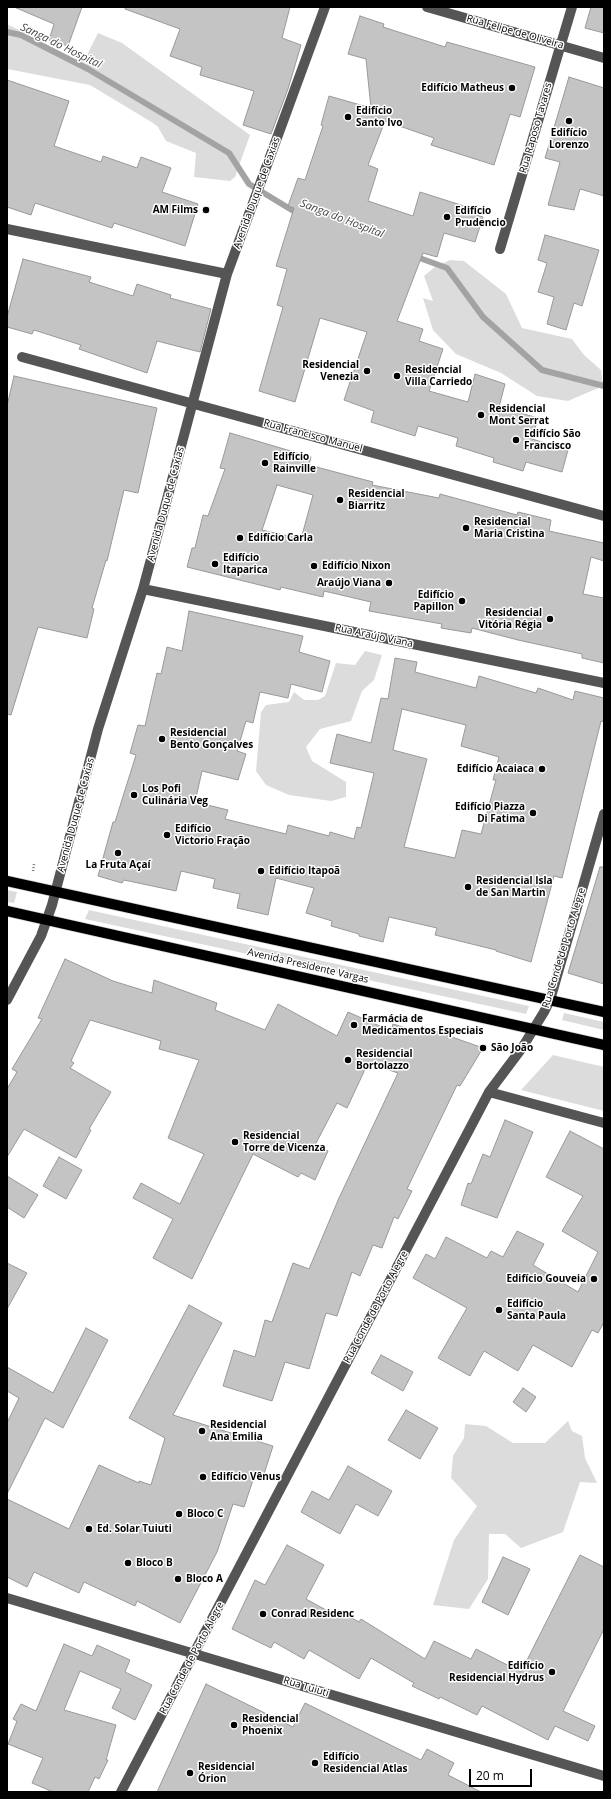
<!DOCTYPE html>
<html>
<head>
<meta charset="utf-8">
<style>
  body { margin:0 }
  #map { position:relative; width:611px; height:1799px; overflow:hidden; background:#fff; font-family:"Open Sans",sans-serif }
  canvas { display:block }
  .frame { position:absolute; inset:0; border:8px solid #000; pointer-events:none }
  .scale { position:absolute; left:469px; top:1769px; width:63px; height:18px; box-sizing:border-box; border:2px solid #000; border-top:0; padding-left:5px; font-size:12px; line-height:14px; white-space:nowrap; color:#000; -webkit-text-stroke:3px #fff; paint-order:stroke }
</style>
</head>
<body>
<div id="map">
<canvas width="611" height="1799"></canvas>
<div class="frame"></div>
<div class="scale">20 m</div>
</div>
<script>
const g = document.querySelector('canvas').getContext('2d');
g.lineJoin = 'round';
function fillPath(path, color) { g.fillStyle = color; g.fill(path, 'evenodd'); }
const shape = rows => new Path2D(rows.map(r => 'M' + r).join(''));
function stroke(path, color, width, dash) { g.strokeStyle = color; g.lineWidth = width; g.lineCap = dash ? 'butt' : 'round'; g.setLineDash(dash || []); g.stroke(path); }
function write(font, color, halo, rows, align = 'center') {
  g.font = font + ' "Open Sans",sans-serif'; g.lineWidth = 3; g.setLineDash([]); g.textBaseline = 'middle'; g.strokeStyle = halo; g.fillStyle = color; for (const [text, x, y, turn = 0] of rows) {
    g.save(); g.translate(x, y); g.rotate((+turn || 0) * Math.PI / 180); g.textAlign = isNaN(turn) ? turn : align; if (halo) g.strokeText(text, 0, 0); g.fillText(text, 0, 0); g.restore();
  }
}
const green = shape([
  [7,24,75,59,86,57,98,33,122,43,250,135,235,177,230,181,194,177,196,153,166,141,158,127,153,123,90,85,7,69],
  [450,260,464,261,506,294,522,328,572,339,584,355,601,370,603,386,568,401,537,396,501,373,456,354,433,330,423,298,433,301,424,276,435,267],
  [365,651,382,655,374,680,362,691,351,721,320,729,306,747,312,761,346,782,346,797,331,801,289,795,266,785,256,771,261,712,266,705,289,702,294,692,304,700,318,700,325,696,336,663,355,665],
  [7,890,17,892,14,903,7,902],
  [89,910,529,1006,526,1014,85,919],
  [564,1013,604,1022,604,1030,562,1020],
  [553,1055,604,1067,604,1111,521,1090],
  [568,1421,572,1431,582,1436,585,1458,597,1483,580,1482,563,1532,521,1548,505,1534,489,1534,488,1579,469,1609,433,1605,454,1540,477,1506,451,1478,453,1456,464,1438,465,1424,486,1426,513,1443,545,1443]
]);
const stream = shape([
  [7,32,21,35,88,69,229,153,249,184,300,215],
  [414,256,447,268,483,317,542,370,604,386]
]);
const building = shape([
  [14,7,82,7,68,46,49,40,54,24,14,7],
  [126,7,290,7,282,38,301,45,288,89,271,134,243,125,254,91,200,75,202,67,170,56,180,29,125,9,126,7],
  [591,7,604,7,604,33,585,28,591,7],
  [360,16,384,24,383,27,445,47,447,42,535,67,520,117,510,114,494,165,431,145,434,138,385,121,368,165,378,169,368,201,413,216,420,192,464,206,463,211,483,217,475,242,444,233,437,257,423,253,397,321,423,329,419,341,443,349,429,391,468,402,475,374,505,384,499,407,538,418,532,439,568,450,562,472,526,462,523,471,493,462,494,458,456,446,458,438,418,426,415,436,371,422,374,411,344,400,367,332,320,318,295,402,259,391,283,307,277,305,287,269,276,266,294,208,288,206,298,178,305,180,323,126,321,125,329,96,371,108,366,59,348,54,360,16],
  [569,77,604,88,604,196,580,189,574,210,548,205,560,162,545,158,569,77],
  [7,80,69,101,54,146,101,162,103,156,137,168,141,157,171,168,162,192,198,204,185,246,114,223,112,228,35,203,31,215,7,207,7,80],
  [545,235,599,250,582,306,574,303,566,330,547,324,554,297,538,292,547,263,538,260,545,235],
  [23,259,91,277,89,282,133,296,137,284,171,295,170,298,211,309,200,352,157,341,147,373,79,349,81,345,34,330,32,334,7,327,7,317,23,259],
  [14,376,157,408,138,493,124,490,107,561,106,560,92,608,94,609,87,638,38,627,11,715,7,714,7,406,14,376],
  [230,433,311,457,309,465,373,482,372,485,439,498,440,494,517,515,518,512,551,520,549,531,604,543,604,561,591,557,583,594,604,598,604,663,582,658,582,654,518,640,472,628,471,633,441,628,442,624,369,611,371,602,324,591,323,597,281,587,280,590,187,567,192,548,195,548,203,515,208,516,225,469,220,468,230,433],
  [277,485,313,495,301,539,262,530,277,485],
  [189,611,303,636,299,652,330,661,322,692,291,684,288,698,260,692,253,723,246,721,237,751,246,754,238,780,202,771,195,802,228,810,225,819,286,834,288,825,329,836,330,832,354,839,357,827,361,828,374,773,330,763,337,734,371,743,381,698,388,699,395,658,417,662,415,672,476,688,479,676,536,693,538,688,573,700,575,691,604,698,604,722,601,721,562,878,554,876,531,962,496,951,496,950,435,935,437,928,389,917,383,942,359,936,359,934,331,926,332,921,306,913,314,888,276,878,268,915,237,908,240,894,213,888,215,879,181,871,176,891,124,880,122,883,98,876,113,822,115,822,136,755,130,753,138,725,145,726,157,673,161,674,167,647,182,651,189,611],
  [402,709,466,725,461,746,499,757,493,780,496,780,481,834,462,830,455,858,404,847,427,759,393,750,402,709],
  [600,867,604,867,604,984,568,973,600,867],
  [65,959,113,981,152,993,154,980,217,1003,215,1010,265,1030,278,1004,337,1036,348,1012,391,1031,393,1024,419,1032,421,1026,483,1048,460,1086,457,1085,407,1189,412,1191,398,1219,394,1217,382,1248,373,1245,360,1276,352,1272,337,1316,326,1313,309,1369,285,1362,272,1401,223,1386,234,1350,255,1357,265,1320,272,1322,293,1263,309,1269,339,1198,398,1073,368,1063,347,1108,337,1103,315,1145,328,1151,315,1180,301,1173,298,1177,253,1154,192,1279,153,1258,173,1219,133,1198,141,1183,180,1204,204,1154,168,1138,199,1060,159,1049,161,1041,90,1020,71,1061,74,1063,70,1068,111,1092,89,1129,91,1130,76,1158,24,1129,7,1157,7,1089,17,1072,12,1069,42,1019,38,1018,65,959],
  [505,1120,533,1132,497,1218,461,1205,468,1183,471,1184,483,1154,490,1157,505,1120],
  [570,1131,604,1149,604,1322,598,1333,592,1330,572,1367,533,1345,518,1371,484,1351,470,1376,438,1358,467,1308,413,1278,426,1254,435,1259,446,1237,487,1258,491,1251,503,1257,517,1231,544,1244,533,1265,578,1292,598,1252,562,1231,583,1196,546,1177,570,1131],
  [59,1157,82,1170,66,1199,43,1186,59,1157],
  [7,1176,38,1195,24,1218,7,1207,7,1176],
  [7,1263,27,1273,7,1309,7,1263],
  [189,1305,222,1323,173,1415,273,1446,264,1474,256,1471,244,1507,233,1504,217,1552,180,1623,137,1601,135,1606,84,1582,79,1593,34,1572,27,1587,7,1577,7,1499,69,1529,99,1465,139,1483,139,1481,151,1485,165,1438,129,1418,189,1305],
  [86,1328,108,1340,63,1428,45,1418,7,1494,7,1423,19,1398,7,1391,7,1367,53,1393,86,1328],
  [381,1355,413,1372,403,1391,371,1373,381,1355],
  [523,1388,536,1397,526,1412,513,1402,523,1388],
  [406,1410,438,1428,420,1459,388,1440,406,1410],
  [348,1466,392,1491,378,1516,356,1504,340,1534,301,1512,312,1491,329,1500,348,1466],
  [287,1545,324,1565,306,1599,337,1616,340,1611,359,1622,361,1619,425,1659,434,1641,471,1659,476,1649,521,1672,580,1555,604,1567,604,1629,563,1711,595,1726,588,1741,555,1726,548,1740,482,1706,477,1715,440,1697,439,1699,412,1686,414,1683,371,1658,359,1679,309,1650,304,1659,274,1642,271,1648,232,1629,255,1580,265,1585,287,1545],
  [503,1557,530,1569,508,1615,482,1602,503,1557],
  [64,1644,92,1656,97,1645,130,1660,125,1672,152,1685,135,1720,112,1708,121,1689,80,1671,64,1710,116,1725,106,1760,108,1760,99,1779,95,1777,88,1792,53,1792,32,1783,43,1758,8,1744,17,1721,13,1719,21,1704,36,1711,64,1644],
  [206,1684,293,1727,305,1703,421,1760,427,1749,454,1763,448,1775,481,1792,157,1792,206,1684]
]);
const path = shape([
  [33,871,34,864]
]);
const minor = shape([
  [427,7,604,58],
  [7,229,227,274],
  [500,249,572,7],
  [22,357,604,516],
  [143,589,604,683],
  [7,1000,41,936,52,905,98,729,143,589,227,274,325,7],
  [489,1092,604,1123],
  [7,1598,604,1776],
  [121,1792,489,1092,522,1048,544,1012,550,1000,604,814]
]);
const major = shape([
  [7,881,604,1012],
  [7,911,604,1045]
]);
const markers = [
  [512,88,4,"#000"],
  [348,117,4,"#000"],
  [569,121,4,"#000"],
  [206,210,4,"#000"],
  [447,217,4,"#000"],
  [367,371,4,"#000"],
  [397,376,4,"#000"],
  [481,415,4,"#000"],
  [516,440,4,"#000"],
  [265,463,4,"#000"],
  [340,500,4,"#000"],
  [466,528,4,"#000"],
  [240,538,4,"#000"],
  [215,564,4,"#000"],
  [314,566,4,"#000"],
  [389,583,4,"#000"],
  [462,601,4,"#000"],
  [550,619,4,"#000"],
  [162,739,4,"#000"],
  [542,769,4,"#000"],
  [134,795,4,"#000"],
  [533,813,4,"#000"],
  [167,835,4,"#000"],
  [118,853,4,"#000"],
  [261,871,4,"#000"],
  [468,887,4,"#000"],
  [354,1025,4,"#000"],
  [483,1048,4,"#000"],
  [348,1060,4,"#000"],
  [235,1142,4,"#000"],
  [594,1279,4,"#000"],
  [499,1310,4,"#000"],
  [202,1431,4,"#000"],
  [203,1477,4,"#000"],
  [179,1514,4,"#000"],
  [89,1529,4,"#000"],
  [128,1563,4,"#000"],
  [178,1579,4,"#000"],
  [263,1614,4,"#000"],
  [552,1672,4,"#000"],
  [234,1725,4,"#000"],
  [315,1763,4,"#000"],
  [190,1773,4,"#000"]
];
const streetNames = [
  ["Rua Felipe de Oliveira",515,32,16],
  ["Rua Raposo Tavares",536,128,-74],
  ["Avenida Duque de Caxias",257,193,-70],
  ["Rua Francisco Manuel",313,436,15],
  ["Avenida Duque de Caxias",166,504,-75],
  ["Rua Araújo Viana",374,636,12],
  ["Avenida Duque de Caxias",76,815,-75],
  ["Rua Conde de Porto Alegre",564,948,-73],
  ["Avenida Presidente Vargas",308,966,13],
  ["Rua Conde de Porto Alegre",376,1307,-62],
  ["Rua Conde de Porto Alegre",192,1658,-62],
  ["Rua Tuiuti",306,1687,17]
];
const poiNames = [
  ["Edifício Matheus",504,88,"right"],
  ["Edifício",356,111],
  ["Santo Ivo",356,123],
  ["Edifício",569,133,"center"],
  ["Lorenzo",569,145,"center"],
  ["AM Films",198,210,"right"],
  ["Edifício",455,211],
  ["Prudencio",455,223],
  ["Residencial",359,365,"right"],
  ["Venezia",359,377,"right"],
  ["Residencial",405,370],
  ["Villa Carriedo",405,382],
  ["Residencial",489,409],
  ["Mont Serrat",489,421],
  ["Edifício São",524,434],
  ["Francisco",524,446],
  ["Edifício",273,457],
  ["Rainville",273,469],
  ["Residencial",348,494],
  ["Biarritz",348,506],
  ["Residencial",474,522],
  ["Maria Cristina",474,534],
  ["Edifício Carla",248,538],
  ["Edifício",223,558],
  ["Itaparica",223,570],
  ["Edifício Nixon",322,566],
  ["Araújo Viana",381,583,"right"],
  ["Edifício",454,595,"right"],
  ["Papillon",454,607,"right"],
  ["Residencial",542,613,"right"],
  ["Vitória Régia",542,625,"right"],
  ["Residencial",170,733],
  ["Bento Gonçalves",170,745],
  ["Edifício Acaiaca",534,769,"right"],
  ["Los Pofi",142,789],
  ["Culinária Veg",142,801],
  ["Edifício Piazza",525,807,"right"],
  ["Di Fatima",525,819,"right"],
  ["Edifício",175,829],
  ["Victorio Fração",175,841],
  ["La Fruta Açaí",118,865,"center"],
  ["Edifício Itapoã",269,871],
  ["Residencial Isla",476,881],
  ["de San Martin",476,893],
  ["Farmácia de",362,1019],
  ["Medicamentos Especiais",362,1031],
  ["São João",491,1048],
  ["Residencial",356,1054],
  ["Bortolazzo",356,1066],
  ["Residencial",243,1136],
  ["Torre de Vicenza",243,1148],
  ["Edifício Gouveia",586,1279,"right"],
  ["Edifício",507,1304],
  ["Santa Paula",507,1316],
  ["Residencial",210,1425],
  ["Ana Emilia",210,1437],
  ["Edifício Vênus",211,1477],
  ["Bloco C",187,1514],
  ["Ed. Solar Tuiuti",97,1529],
  ["Bloco B",136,1563],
  ["Bloco A",186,1579],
  ["Conrad Residenc",271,1614],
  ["Edifício",544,1666,"right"],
  ["Residencial Hydrus",544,1678,"right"],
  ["Residencial",242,1719],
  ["Phoenix",242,1731],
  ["Edifício",323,1757],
  ["Residencial Atlas",323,1769],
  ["Residencial",198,1767],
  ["Órion",198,1779]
];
const waterNames = [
  ["Sanga do Hospital",61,46,26],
  ["Sanga do Hospital",342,219,21]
];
fillPath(green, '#dcdcdc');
stroke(stream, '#a3a3a3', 6);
fillPath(building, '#c4c4c4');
stroke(building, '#999', 1);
stroke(major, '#dbdbdb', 12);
stroke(path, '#777', 2.5, [1, 2]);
stroke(minor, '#555', 10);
stroke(major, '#000', 10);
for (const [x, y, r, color] of markers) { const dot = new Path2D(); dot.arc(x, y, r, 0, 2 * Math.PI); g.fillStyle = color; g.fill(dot); stroke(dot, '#fff', 1.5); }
write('10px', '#000', '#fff', streetNames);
write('bold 10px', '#000', '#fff', poiNames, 'left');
write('italic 11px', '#444', '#fff', waterNames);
</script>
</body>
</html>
